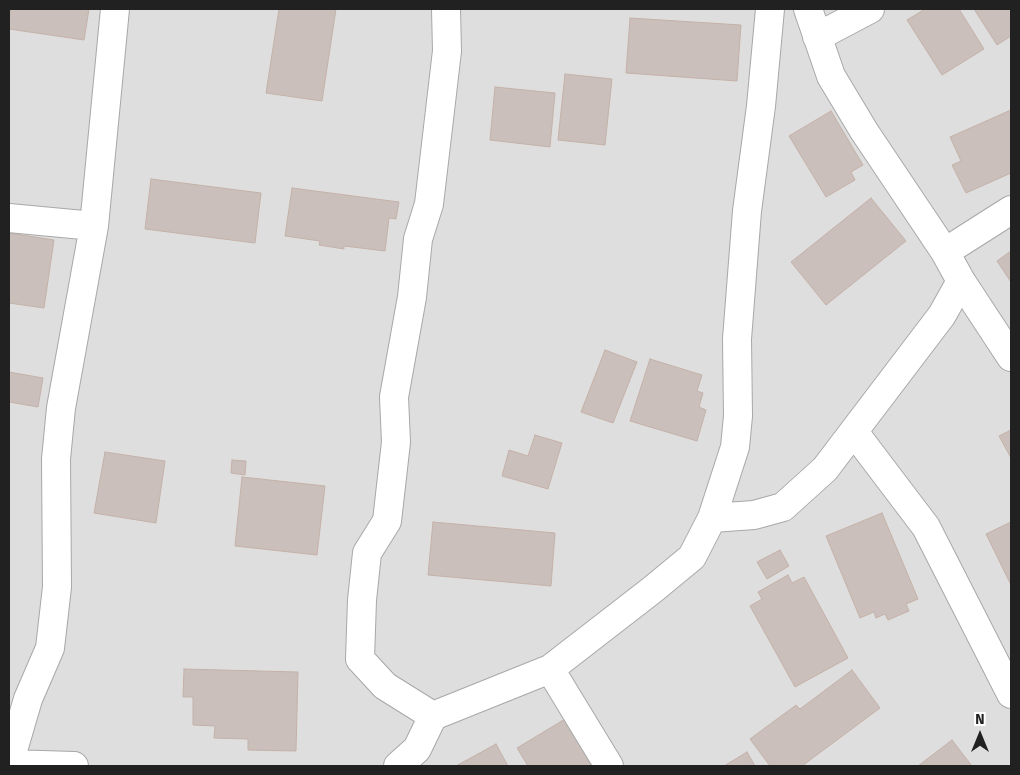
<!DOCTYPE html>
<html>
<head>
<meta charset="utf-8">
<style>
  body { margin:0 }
  #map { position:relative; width:1020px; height:775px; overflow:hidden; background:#f2ede8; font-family:"Fira Sans",sans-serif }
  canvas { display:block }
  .frame { position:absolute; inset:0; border:10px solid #212121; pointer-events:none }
  .north { position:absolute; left:955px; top:710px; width:50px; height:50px; -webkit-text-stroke:4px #fff; paint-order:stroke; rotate:0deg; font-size:14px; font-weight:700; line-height:20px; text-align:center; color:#212121 }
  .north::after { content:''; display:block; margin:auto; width:18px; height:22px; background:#212121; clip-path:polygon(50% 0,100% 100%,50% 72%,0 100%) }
</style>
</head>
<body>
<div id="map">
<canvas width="1020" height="775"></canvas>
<div class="frame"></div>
<div class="north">N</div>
</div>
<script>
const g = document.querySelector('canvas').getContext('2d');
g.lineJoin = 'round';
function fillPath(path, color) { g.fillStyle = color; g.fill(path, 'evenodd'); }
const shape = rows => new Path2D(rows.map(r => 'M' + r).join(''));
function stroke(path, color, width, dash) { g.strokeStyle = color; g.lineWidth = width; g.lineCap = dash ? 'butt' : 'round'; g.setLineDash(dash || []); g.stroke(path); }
const residential = shape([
  [9,9,1011,9,1011,766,9,766]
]);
const building = shape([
  [10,9,89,9,84,40,9,29,10,9],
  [279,9,336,9,322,101,266,93,279,9],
  [925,9,959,9,984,49,942,75,907,20,925,9],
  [974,9,1011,9,1011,36,997,45,974,9],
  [630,18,741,25,737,81,626,73,630,18],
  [565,74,612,79,605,145,558,140,565,74],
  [495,87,555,93,550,147,490,140,495,87],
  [1011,110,1011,173,966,193,952,165,961,161,950,137,1011,110],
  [831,111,863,165,851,172,855,180,826,197,789,136,831,111],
  [151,179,261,193,255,243,145,229,151,179],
  [292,188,399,202,396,219,389,218,385,251,344,246,344,249,319,245,320,241,285,236,292,188],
  [871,198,906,241,826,305,791,262,871,198],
  [9,233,54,240,44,308,9,303,9,233],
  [1011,251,1011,282,997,261,1011,251],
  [605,350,637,362,613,423,581,412,605,350],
  [650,359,702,375,697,391,703,393,699,407,706,410,697,441,630,421,650,359],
  [9,372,43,378,38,407,9,402,9,372],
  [1011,430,1011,458,999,436,1011,430],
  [535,435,562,443,548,489,502,476,509,450,528,456,535,435],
  [105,452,165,461,156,523,94,513,105,452],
  [232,460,246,461,245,475,231,473,232,460],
  [242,477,325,486,317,555,235,546,242,477],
  [882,513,918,599,906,604,909,611,888,620,885,614,876,618,874,612,860,618,826,536,882,513],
  [433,522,555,533,551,586,428,575,433,522],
  [1011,522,1011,585,986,534,1011,522],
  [780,550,789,566,767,579,757,562,780,550],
  [788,575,792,583,804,577,848,658,795,687,750,606,762,599,758,592,788,575],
  [184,669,298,672,296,751,248,750,248,739,214,738,215,726,193,725,193,697,183,697,184,669],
  [852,670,880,708,802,766,770,766,750,739,796,705,800,709,852,670],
  [565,719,594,766,528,766,517,748,565,719],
  [952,740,972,766,918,766,952,740],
  [496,744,508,766,456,766,496,744],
  [747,752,755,766,724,766,747,752]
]);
const street = shape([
  [808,9,831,76,864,131,945,252,961,281,1011,357],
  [817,37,870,9],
  [9,218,94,226],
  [945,252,1011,210],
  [854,432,926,527,1011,694],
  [712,518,754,515,783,507,825,469,942,315,961,281],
  [550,669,609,766],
  [433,716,385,686,360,659,362,600,367,553,387,521,396,442,394,397,412,297,418,239,429,204,447,51,446,9],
  [9,764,28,699,50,648,57,587,56,459,61,408,94,226,115,9],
  [9,764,74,766],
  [398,766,417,749,433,716,550,669,652,590,692,557,712,518,735,447,738,416,737,339,747,211,761,106,770,9]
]);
fillPath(residential, '#dfdede');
fillPath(building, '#cabfba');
stroke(building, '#c5b2a9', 1);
stroke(street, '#a8a8a8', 30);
stroke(street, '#fff', 28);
</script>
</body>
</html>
